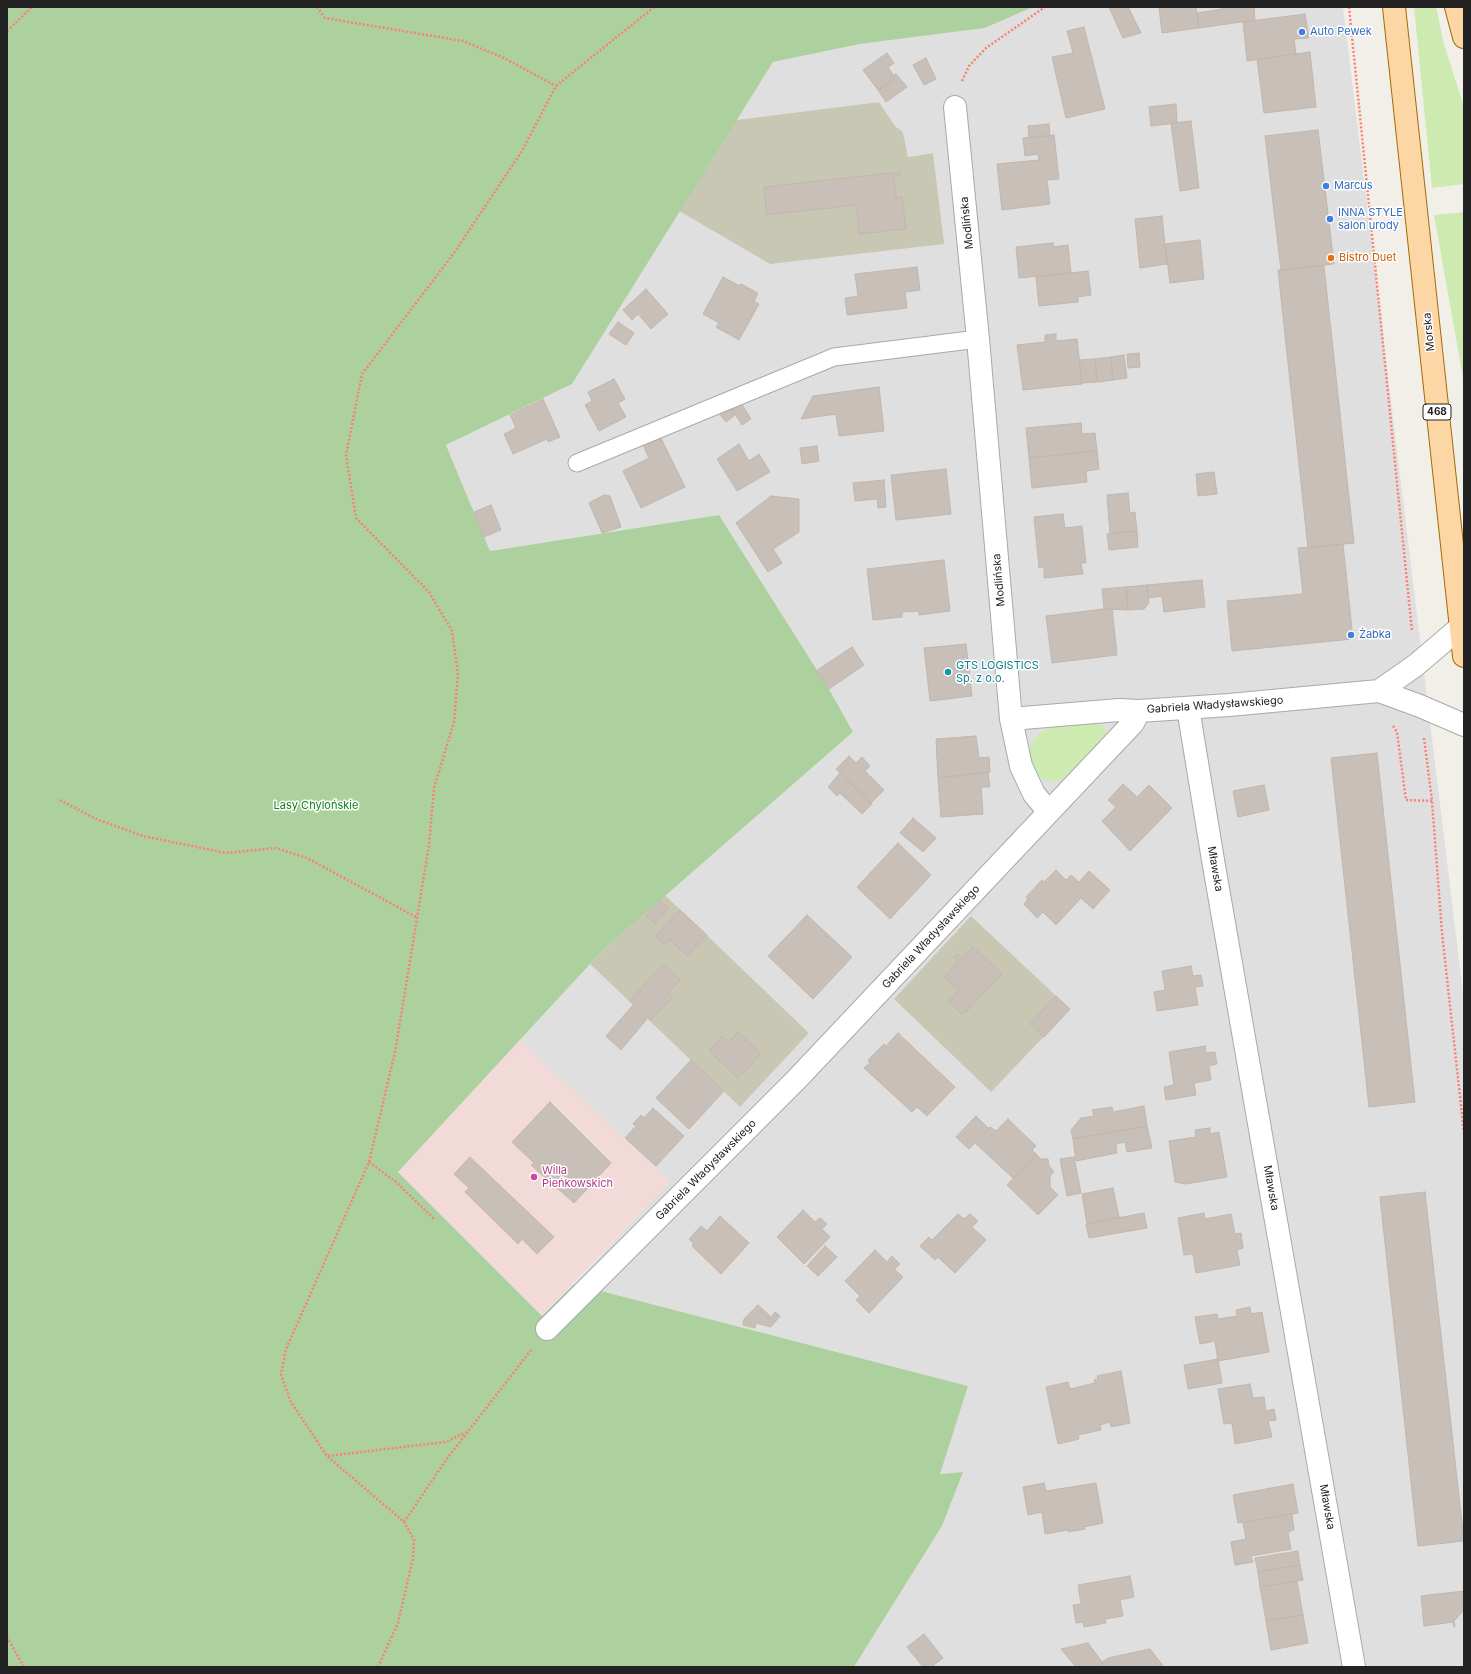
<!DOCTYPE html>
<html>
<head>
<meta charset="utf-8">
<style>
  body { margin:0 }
  #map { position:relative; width:1471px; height:1674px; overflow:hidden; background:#f2efe9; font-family:Inter,sans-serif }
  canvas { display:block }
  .frame { position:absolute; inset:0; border:8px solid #222; pointer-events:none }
</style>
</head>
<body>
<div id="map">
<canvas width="1471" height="1674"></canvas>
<div class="frame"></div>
</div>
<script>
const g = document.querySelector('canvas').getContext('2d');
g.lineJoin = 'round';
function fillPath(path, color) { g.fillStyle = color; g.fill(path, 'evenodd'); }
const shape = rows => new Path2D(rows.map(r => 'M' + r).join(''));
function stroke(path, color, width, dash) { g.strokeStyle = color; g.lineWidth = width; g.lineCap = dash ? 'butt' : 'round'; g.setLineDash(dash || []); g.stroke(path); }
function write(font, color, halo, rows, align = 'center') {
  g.font = font + ' Inter,sans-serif'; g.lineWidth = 3; g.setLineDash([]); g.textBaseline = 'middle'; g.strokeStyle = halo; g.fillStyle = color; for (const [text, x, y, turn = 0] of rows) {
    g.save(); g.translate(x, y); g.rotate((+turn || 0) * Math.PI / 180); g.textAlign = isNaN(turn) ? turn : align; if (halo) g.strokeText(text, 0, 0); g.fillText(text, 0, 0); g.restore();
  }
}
const residential = shape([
  [1033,7,1343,7,1464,1001,1464,1667,854,1667,942,1526,962,1472,939,1474,968,1386,574,1284,669,1182,520,1040,590,964,740,1107,809,1033,665,895,853,732,829,689,719,515,490,551,446,445,572,384,679,211,770,264,933,153,908,157,903,132,895,126,879,102,736,120,773,62,860,44,985,28]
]);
const commercial = shape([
  [520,1040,670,1182,542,1316,398,1172]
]);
const construction = shape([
  [879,102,895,126,903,132,908,157,933,153,944,244,770,264,679,211,736,120],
  [665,895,809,1033,740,1107,590,964,604,949],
  [971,916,1070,1009,991,1092,894,999]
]);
const grass = shape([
  [1414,7,1436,7,1444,44,1464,107,1464,184,1432,188],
  [1464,212,1464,383,1434,215],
  [1090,720,1105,729,1107,734,1101,743,1063,780,1051,782,1040,777,1033,768,1030,756,1031,744,1039,734,1052,725]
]);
const forest = shape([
  [7,7,1033,7,985,28,860,44,773,62,572,384,446,445,490,551,719,515,829,689,853,732,604,949,398,1172,542,1316,574,1284,968,1386,940,1474,963,1472,942,1526,854,1667,7,1667]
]);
const building = shape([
  [1109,7,1128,7,1141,33,1123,38,1109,7],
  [1159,7,1196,7,1199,28,1162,33,1159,7],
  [1222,7,1254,7,1255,20,1199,28,1197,13,1223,9,1222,7],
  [1305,14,1309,38,1294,39,1296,54,1247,61,1243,22,1305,14],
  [1084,27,1105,109,1066,118,1052,57,1073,53,1067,31,1084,27],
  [1310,52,1316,107,1264,113,1257,59,1310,52],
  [887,53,894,63,888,67,895,78,878,90,863,70,887,53],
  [926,58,936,79,924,85,913,65,926,58],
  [896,74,907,87,886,102,878,90,895,78,893,76,896,74],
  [1176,104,1177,123,1151,126,1149,107,1176,104],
  [1191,121,1199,188,1180,191,1171,123,1191,121],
  [1049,124,1050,136,1029,138,1028,126,1049,124],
  [1318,130,1334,264,1281,270,1265,136,1318,130],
  [1054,135,1059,179,1047,180,1050,204,1002,210,997,164,1039,160,1038,154,1025,156,1023,138,1054,135],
  [900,172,900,175,894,175,896,197,902,197,906,229,859,234,856,205,767,215,764,187,900,172],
  [1162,216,1167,264,1140,268,1135,219,1162,216],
  [1200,240,1204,279,1170,283,1165,244,1200,240],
  [1053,243,1053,247,1068,245,1071,273,1019,278,1016,247,1053,243],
  [1324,266,1354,543,1308,548,1278,270,1324,266],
  [917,267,920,290,905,292,907,308,847,315,845,298,858,296,855,274,917,267],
  [1088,271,1091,295,1078,297,1078,302,1039,306,1036,277,1088,271],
  [723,277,740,286,741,284,758,293,754,301,759,304,739,340,716,327,719,323,703,314,723,277],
  [646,289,668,314,651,329,638,314,632,320,623,310,646,289],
  [618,322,634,333,626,345,609,334,618,322],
  [1056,334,1056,341,1077,339,1082,384,1023,390,1017,345,1045,342,1045,335,1056,334],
  [1139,353,1140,367,1128,368,1127,354,1139,353],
  [1124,355,1127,378,1113,380,1111,357,1124,355],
  [1111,357,1113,380,1098,382,1095,359,1111,357],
  [1095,359,1097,382,1082,383,1079,360,1095,359],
  [614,379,625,399,618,403,626,417,599,431,585,405,592,401,588,392,614,379],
  [879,387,884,431,839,436,836,414,801,419,813,396,879,387],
  [543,399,560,437,548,442,547,439,513,454,504,434,516,428,510,415,543,399],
  [741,403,751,419,742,425,732,409,741,403],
  [732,409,735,415,726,422,718,412,732,409],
  [1081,423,1082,434,1095,433,1097,451,1029,458,1026,428,1081,423],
  [660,436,685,487,641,508,623,471,649,458,642,443,660,436],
  [739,444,749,461,759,454,770,472,737,491,717,459,739,444],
  [817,446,819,461,802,464,800,448,817,446],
  [1097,451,1099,469,1086,471,1087,482,1032,488,1029,458,1097,451],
  [946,469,951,514,896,520,891,475,946,469],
  [1214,472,1217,494,1198,496,1196,474,1214,472],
  [884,480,886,507,878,508,877,499,855,501,853,483,884,480],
  [1128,493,1130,513,1135,512,1137,531,1110,534,1107,495,1128,493],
  [604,495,610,496,621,527,602,533,589,503,604,495],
  [771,496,799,499,799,532,773,549,782,563,768,572,736,523,771,496],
  [491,505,501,530,484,537,474,512,491,505],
  [1063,514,1065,528,1082,526,1086,563,1081,563,1083,574,1044,578,1044,567,1039,568,1034,517,1063,514],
  [1137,531,1138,547,1109,550,1107,534,1137,531],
  [1343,544,1353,639,1232,651,1227,601,1303,594,1298,548,1343,544],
  [944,560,950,611,919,615,919,611,902,612,902,617,873,620,867,569,944,560],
  [1202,580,1205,607,1164,612,1162,596,1149,598,1147,585,1202,580],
  [1147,585,1149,603,1144,609,1128,610,1126,587,1147,585],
  [1126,587,1128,610,1104,609,1102,589,1126,587],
  [1112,608,1117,655,1052,663,1046,616,1112,608],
  [966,644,972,696,930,701,924,648,966,644],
  [852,647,864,665,829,689,816,671,852,647],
  [976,736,979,758,989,757,990,772,938,778,936,739,976,736],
  [1377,753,1415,1102,1369,1107,1331,758,1377,753],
  [849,756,856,763,862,757,870,766,865,771,884,790,871,803,836,769,849,756],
  [988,772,990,787,981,787,983,814,941,817,938,778,988,772],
  [840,773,872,804,862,814,840,793,837,796,828,787,840,773],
  [1123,784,1137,797,1149,785,1172,808,1130,851,1102,821,1116,807,1108,800,1123,784],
  [1264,785,1269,810,1238,817,1233,791,1264,785],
  [913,818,936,838,923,852,900,833,913,818],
  [898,843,931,875,890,919,857,887,898,843],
  [1056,870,1066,880,1071,875,1079,882,1089,871,1110,890,1093,909,1081,898,1056,925,1043,912,1037,918,1024,904,1028,899,1026,897,1042,880,1044,882,1056,870],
  [660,901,668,908,655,924,646,916,660,901],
  [680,910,707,935,687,956,669,939,664,945,655,936,680,910],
  [807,915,852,957,813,999,768,956,807,915],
  [973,947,1002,974,963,1015,948,1002,958,991,944,977,958,962,954,958,958,953,962,958,973,947],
  [664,964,680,980,668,993,673,997,651,1020,630,1000,664,964],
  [1191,966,1193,976,1201,975,1203,986,1195,987,1198,1005,1157,1011,1154,992,1165,990,1162,971,1191,966],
  [1056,996,1070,1009,1044,1037,1030,1024,1056,996],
  [633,1005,647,1019,621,1050,606,1036,633,1005],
  [738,1032,761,1054,738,1078,709,1051,722,1036,729,1042,738,1032],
  [898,1033,955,1087,927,1116,917,1107,912,1112,864,1068,870,1063,868,1060,884,1044,886,1046,898,1033],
  [1205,1046,1206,1053,1215,1052,1217,1064,1209,1066,1211,1080,1194,1083,1196,1095,1166,1100,1164,1087,1174,1085,1169,1052,1205,1046],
  [691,1060,724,1091,689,1129,656,1098,691,1060],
  [550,1102,611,1163,574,1203,531,1165,534,1163,512,1142,550,1102],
  [1144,1106,1147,1126,1073,1139,1071,1130,1081,1118,1094,1116,1092,1110,1112,1107,1113,1112,1144,1106],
  [653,1108,684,1136,656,1166,625,1138,636,1126,633,1124,641,1115,644,1118,653,1108],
  [976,1116,989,1129,969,1149,956,1137,976,1116],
  [1008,1119,1036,1146,1032,1150,1036,1154,1013,1178,975,1143,990,1127,996,1131,1008,1119],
  [1147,1126,1152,1148,1127,1152,1125,1142,1116,1144,1117,1153,1076,1161,1073,1139,1147,1126],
  [1210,1128,1210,1134,1219,1132,1227,1177,1186,1184,1175,1182,1169,1141,1196,1137,1195,1130,1210,1128],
  [1036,1154,1041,1159,1048,1159,1049,1166,1054,1172,1050,1176,1050,1187,1058,1195,1038,1215,1007,1185,1036,1154],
  [470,1157,554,1237,537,1254,522,1239,518,1244,465,1192,469,1188,454,1174,470,1157],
  [1074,1157,1081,1193,1067,1196,1060,1159,1074,1157],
  [1113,1188,1119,1217,1087,1224,1082,1194,1113,1188],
  [1425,1192,1464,1541,1418,1546,1380,1197,1425,1192],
  [803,1210,815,1222,820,1218,827,1224,822,1229,830,1237,804,1264,777,1237,803,1210],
  [1144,1213,1147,1228,1089,1238,1086,1224,1144,1213],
  [1204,1213,1205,1219,1231,1214,1235,1234,1241,1233,1243,1248,1237,1250,1240,1265,1196,1273,1193,1254,1184,1255,1178,1218,1204,1213],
  [958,1214,964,1219,970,1214,978,1221,972,1227,986,1240,955,1273,938,1257,935,1260,920,1246,929,1237,932,1240,958,1214],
  [720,1216,749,1243,721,1274,692,1246,694,1244,689,1239,701,1226,707,1231,720,1216],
  [825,1246,837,1257,818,1276,807,1266,825,1246],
  [875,1250,887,1262,892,1256,900,1264,894,1269,903,1277,869,1313,856,1300,860,1296,845,1281,875,1250],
  [758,1305,771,1317,775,1312,780,1316,771,1327,756,1323,755,1328,743,1325,744,1319,758,1305],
  [1250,1307,1251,1314,1262,1312,1269,1352,1218,1361,1215,1341,1200,1344,1195,1317,1217,1314,1218,1319,1237,1316,1236,1310,1250,1307],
  [1218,1359,1222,1383,1188,1389,1184,1365,1218,1359],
  [1121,1371,1130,1423,1111,1427,1110,1422,1100,1425,1101,1430,1078,1435,1079,1439,1058,1444,1046,1387,1068,1382,1070,1389,1095,1383,1094,1380,1098,1379,1097,1376,1121,1371],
  [1250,1384,1253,1398,1264,1397,1266,1411,1274,1409,1276,1420,1268,1421,1272,1437,1235,1444,1232,1423,1224,1424,1218,1389,1250,1384],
  [1044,1483,1046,1491,1096,1483,1103,1523,1084,1527,1085,1529,1068,1532,1068,1530,1045,1534,1042,1512,1028,1515,1023,1487,1044,1483],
  [1293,1484,1298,1513,1238,1523,1233,1495,1293,1484],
  [1292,1514,1294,1530,1288,1532,1291,1549,1251,1556,1253,1562,1235,1565,1231,1542,1246,1539,1243,1523,1292,1514],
  [1298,1551,1300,1565,1258,1572,1255,1558,1298,1551],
  [1300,1565,1303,1580,1260,1587,1258,1572,1300,1565],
  [1130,1576,1134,1597,1120,1600,1123,1616,1105,1619,1106,1623,1084,1627,1083,1622,1076,1623,1073,1605,1081,1604,1078,1585,1130,1576],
  [1297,1581,1303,1615,1266,1621,1260,1587,1297,1581],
  [1464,1591,1464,1610,1454,1621,1455,1627,1454,1627,1453,1622,1424,1626,1421,1596,1464,1591],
  [1303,1615,1308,1643,1271,1650,1266,1621,1303,1615],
  [924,1634,943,1658,931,1667,923,1667,907,1647,924,1634],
  [1088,1643,1102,1662,1105,1667,1076,1667,1061,1649,1088,1643],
  [1150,1649,1164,1667,1105,1667,1102,1662,1108,1658,1150,1649]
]);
const path = shape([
  [317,7,325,18,463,41,504,58,556,86],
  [1349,7,1412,631],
  [7,31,32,7],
  [962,81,969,66,986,48,1045,7],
  [1393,726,1397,732,1406,800,1432,801],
  [1424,738,1432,801,1442,933,1464,1133],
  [60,800,96,819,143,836,226,853,276,848,307,858,416,917],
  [369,1162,396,1182,434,1219],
  [328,1456,445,1442,467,1432],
  [404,1522,446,1460,531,1350],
  [7,1637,24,1667],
  [378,1667,398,1623,413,1558,414,1540,404,1522,327,1456,291,1402,281,1375,286,1349,369,1162,395,1052,429,845,434,788,454,722,458,674,452,631,429,592,356,518,346,455,362,374,454,253,522,151,556,86,654,7]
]);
const lane = shape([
  [577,463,834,357,978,339]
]);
const street = shape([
  [955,107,978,339,1011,719,1021,766,1034,794,1049,812],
  [1379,691,1416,665,1464,624],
  [1188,708,1214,866,1354,1667],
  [1011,719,1119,710,1139,711,1229,705,1379,691,1420,706,1464,725],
  [547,1329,796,1080,1133,723,1139,711]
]);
const primary = shape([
  [1394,7,1464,656],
  [1456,7,1464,37]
]);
const markers = [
  [1302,32,4,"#3f7fe0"],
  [1326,186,4,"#3f7fe0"],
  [1330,219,4,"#3f7fe0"],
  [1331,258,4,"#e8710a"],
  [1351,635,4,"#3f7fe0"],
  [948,672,4,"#0f9aa8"],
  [534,1177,4,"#d1479c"]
];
const shields = [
  [1437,412,28]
];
const shieldNames = [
  ["468",1437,412]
];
const shopNames = [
  ["Auto Pewek",1310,32],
  ["Marcus",1334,186],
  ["INNA STYLE",1338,213],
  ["salon urody",1338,226],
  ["Żabka",1359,635]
];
const streetNames = [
  ["Modlińska",967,223,-96],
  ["Morska",1429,332,-96],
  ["Modlińska",999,580,-95],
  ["Gabriela Władysławskiego",1215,705,-4],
  ["Mławska",1215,869,80],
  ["Gabriela Władysławskiego",931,937,-47],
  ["Gabriela Władysławskiego",706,1170,-45],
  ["Mławska",1271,1188,80],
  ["Mławska",1327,1507,80]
];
const foodNames = [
  ["Bistro Duet",1339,258]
];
const cultureNames = [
  ["GTS LOGISTICS",956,666],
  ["Sp. z o.o.",956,679]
];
const parkNames = [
  ["Lasy Chylońskie",316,806]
];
const hotelNames = [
  ["Willa",542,1171],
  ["Pieńkowskich",542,1184]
];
fillPath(residential, '#e0dfdf');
fillPath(commercial, '#f2dad9');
fillPath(construction, '#c7c7b4');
fillPath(grass, '#cdebb0');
fillPath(forest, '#add19e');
fillPath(building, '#c7bfb8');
stroke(building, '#c4b6ab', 1);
stroke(lane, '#a9a9a9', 19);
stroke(street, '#a9a9a9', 24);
stroke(primary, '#a06b00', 24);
stroke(path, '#fa8072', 2.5, [2, 2]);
stroke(lane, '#fff', 17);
stroke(street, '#fff', 22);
stroke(primary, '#fcd6a4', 22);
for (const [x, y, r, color] of markers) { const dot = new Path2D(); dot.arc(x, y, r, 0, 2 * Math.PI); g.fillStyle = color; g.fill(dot); stroke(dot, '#fff', 1.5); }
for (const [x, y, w] of shields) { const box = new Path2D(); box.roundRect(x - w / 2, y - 8, w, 16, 3); g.fillStyle = '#fff'; g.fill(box); stroke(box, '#222', 1); }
write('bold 10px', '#222', null, shieldNames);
write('11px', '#366cbe', '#fff', shopNames, 'left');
write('11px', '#222', '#fff', streetNames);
write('11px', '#c56008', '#fff', foodNames, 'left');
write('11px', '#0d838f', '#fff', cultureNames, 'left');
write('11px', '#0c8416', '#fff', parkNames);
write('11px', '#b23c85', '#fff', hotelNames, 'left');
</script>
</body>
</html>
